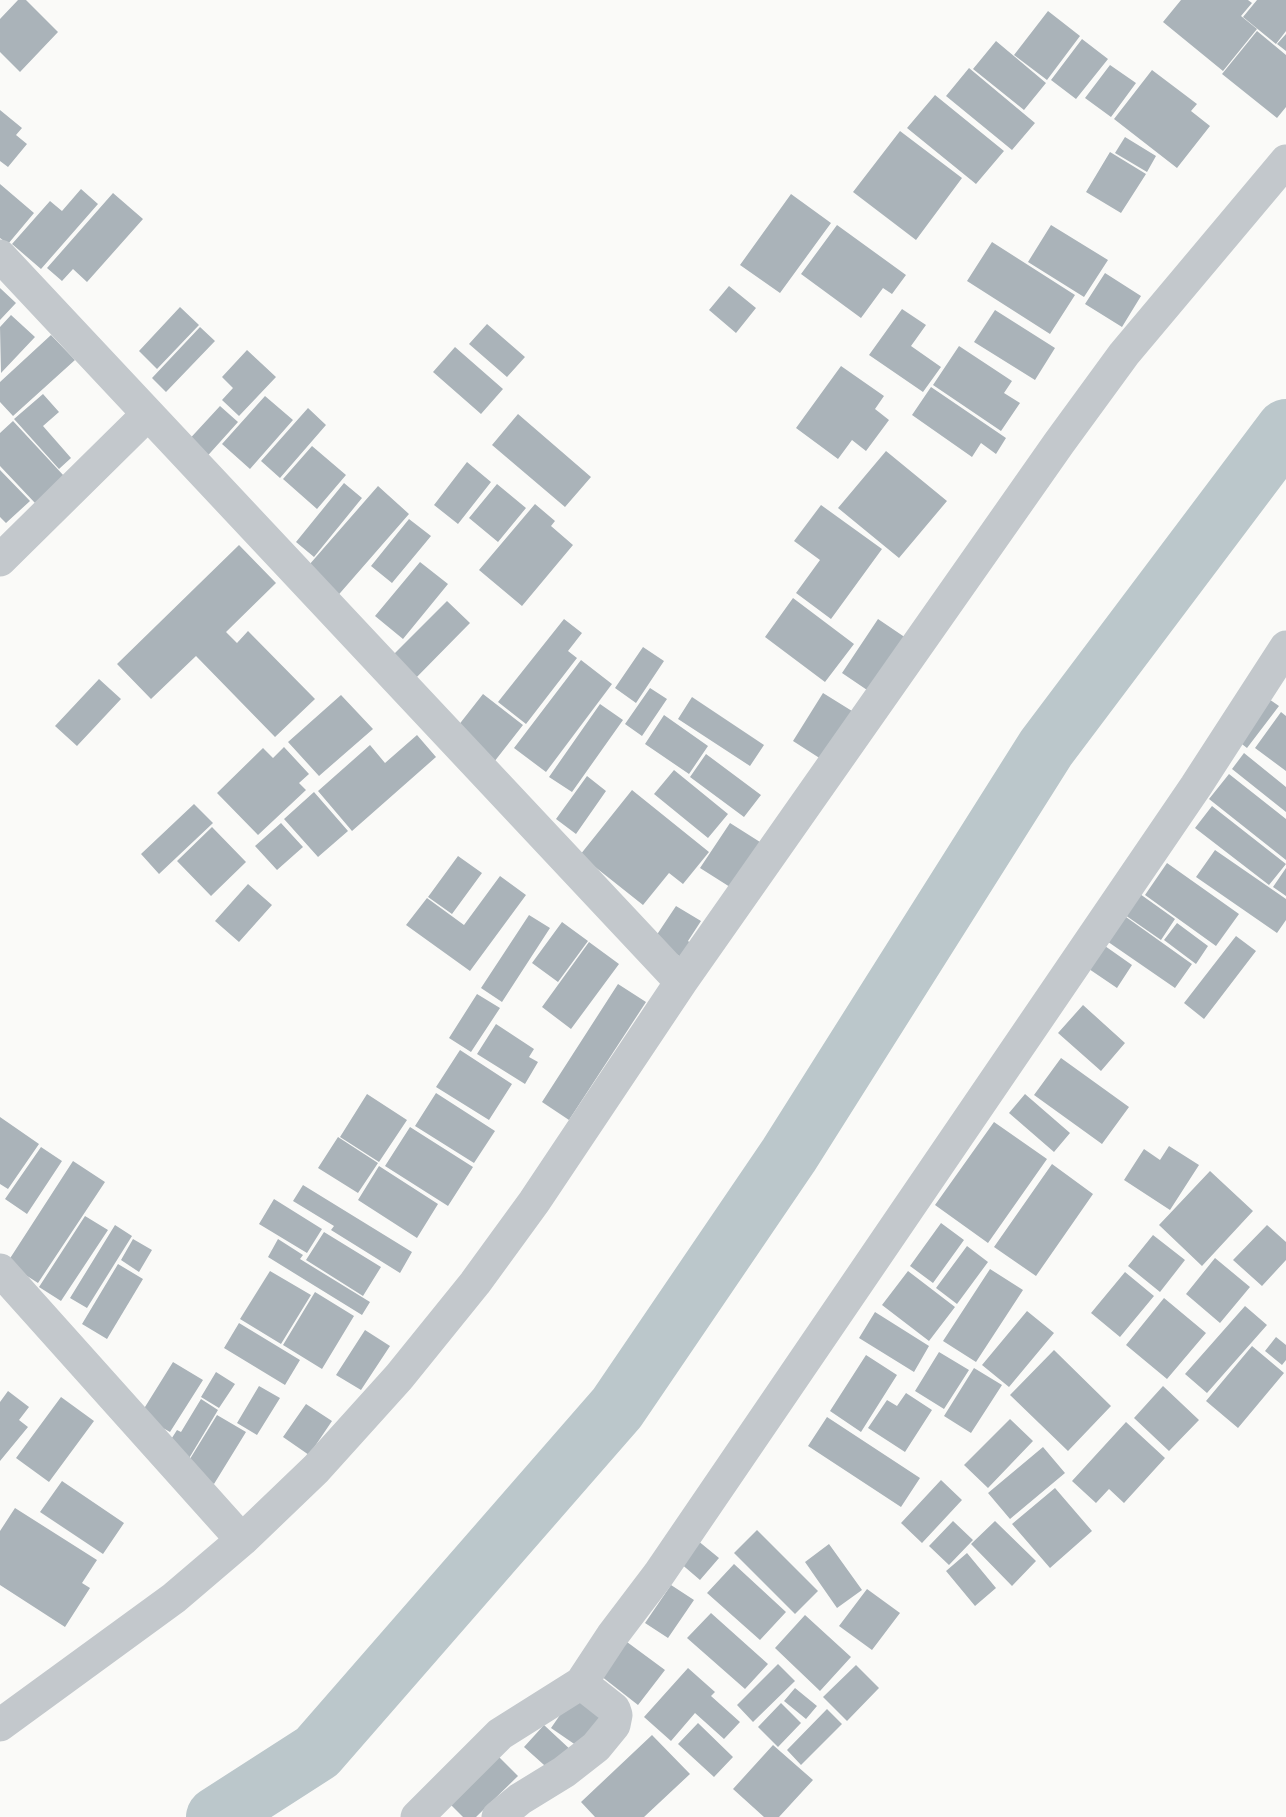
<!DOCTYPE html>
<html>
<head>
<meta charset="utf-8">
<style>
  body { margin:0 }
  canvas { display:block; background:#fafaf8 }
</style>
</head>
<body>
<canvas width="1286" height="1817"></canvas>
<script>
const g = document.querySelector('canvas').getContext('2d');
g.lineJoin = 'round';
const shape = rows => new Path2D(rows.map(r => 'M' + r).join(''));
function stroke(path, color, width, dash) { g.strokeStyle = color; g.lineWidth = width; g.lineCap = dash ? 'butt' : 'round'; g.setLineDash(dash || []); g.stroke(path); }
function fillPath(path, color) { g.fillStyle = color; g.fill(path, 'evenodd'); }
const river = shape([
  [216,1817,317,1752,617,1408,789,1155,1046,748,1286,429]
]);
const building = shape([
  [18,0,26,0,58,32,20,72,0,52,0,19],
  [1181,0,1248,0,1252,3,1241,16,1257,29,1223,71,1163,22],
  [1257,0,1286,0,1286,31,1276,44,1243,17],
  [1048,11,1080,36,1047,80,1014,55],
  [1257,31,1286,55,1286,107,1277,118,1222,74],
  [1286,34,1286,51,1277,44],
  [1082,39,1108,59,1076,99,1051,80],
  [996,41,1046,83,1024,110,973,69],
  [1110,65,1136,83,1111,117,1085,98],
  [969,68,1035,123,1012,150,946,96],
  [1152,70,1197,104,1191,111,1210,126,1177,168,1114,119],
  [935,95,1004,151,976,184,907,128],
  [0,110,22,128,16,135,27,144,8,167,0,161],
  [900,131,962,178,916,240,853,192],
  [1125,137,1156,156,1147,172,1115,153],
  [1110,152,1146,174,1121,213,1086,192],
  [0,184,34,213,8,244,0,238],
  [81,189,98,204,41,269,12,244,50,201,62,211],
  [113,193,143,219,87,282,73,269,62,281,47,268],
  [791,194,831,223,780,293,740,265],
  [837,225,906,275,892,294,883,288,861,318,801,274],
  [1051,225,1108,260,1084,297,1028,262],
  [992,242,1075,295,1050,334,967,281],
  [1105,273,1141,296,1122,327,1085,304],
  [729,286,756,308,736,333,709,310],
  [0,288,16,303,0,320],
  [180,307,199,325,157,369,139,351],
  [902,309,926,325,911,346,941,367,923,392,869,355],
  [995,310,1055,348,1035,380,974,342],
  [11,315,35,337,1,373,0,327],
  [487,324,525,357,507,377,469,344],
  [200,327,215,341,166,392,152,378],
  [51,335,75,360,13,416,0,402,0,382],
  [959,346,1012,381,1004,393,1020,403,1001,431,933,385],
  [455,347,503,389,481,414,433,372],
  [247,350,276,377,239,416,222,400,233,388,222,377],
  [841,366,884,396,875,409,889,420,866,451,852,440,838,459,796,428],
  [931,387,1006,438,996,454,981,443,972,457,912,415],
  [43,394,59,412,43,426,71,458,59,469,14,419],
  [265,396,293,420,250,469,222,444],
  [220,406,238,422,202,462,184,445],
  [308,408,326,425,280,478,261,461],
  [518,414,591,477,565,507,492,445],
  [13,421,64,476,35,503,0,466,0,433],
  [312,446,346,475,317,509,283,479],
  [886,451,947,501,899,558,838,508],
  [467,462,491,482,458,524,434,505],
  [0,470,30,501,6,523,0,517],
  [344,483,362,498,314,557,296,542],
  [497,484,526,508,498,542,469,518],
  [378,486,409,514,334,600,302,573],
  [535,504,555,521,551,526,573,545,522,606,479,570],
  [821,505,882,549,831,619,796,593,820,560,794,541],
  [409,519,431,536,392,583,371,566],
  [239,545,276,583,226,632,237,643,248,631,315,699,275,737,196,656,151,699,117,664],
  [420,562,448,584,403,639,375,616],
  [793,598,854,644,825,682,765,637],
  [447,601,470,623,410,684,387,661],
  [564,619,582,633,568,651,577,658,526,724,498,702],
  [878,619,906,638,870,692,842,673],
  [643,647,664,661,636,703,615,688],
  [581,660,612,684,546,772,514,748],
  [99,679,121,699,77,746,55,726],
  [650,688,667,699,642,736,625,724],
  [823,693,852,711,821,759,793,741],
  [483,694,523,725,494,762,454,731],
  [341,695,373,729,319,776,288,742],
  [692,697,764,745,750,766,678,719],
  [1266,697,1279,706,1247,748,1234,738],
  [600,704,623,720,572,792,549,777],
  [1281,712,1286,716,1286,771,1255,748],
  [664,715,708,746,689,774,645,744],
  [417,735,436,757,352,831,318,791,370,745,385,763],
  [284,747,309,774,299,783,306,790,258,835,217,793,263,748,273,758],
  [1244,753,1286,787,1286,812,1232,769],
  [706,754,761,795,744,817,690,777],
  [674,770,728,814,708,838,654,794],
  [1229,774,1286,819,1286,860,1209,799],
  [587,776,606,791,576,834,556,819],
  [632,790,709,852,683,884,669,873,643,905,580,855],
  [314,792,348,831,318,857,284,819],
  [194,804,213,823,159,874,141,854],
  [1212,806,1286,864,1269,885,1195,828],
  [281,823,303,847,277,870,255,846],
  [730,823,760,842,730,887,700,868],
  [212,827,246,862,211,896,177,861],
  [1215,850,1286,899,1286,920,1277,933,1196,877],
  [458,856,482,873,452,914,428,897],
  [1167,863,1239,914,1216,946,1145,895],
  [1286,868,1286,896,1273,887],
  [500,876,526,895,470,971,406,925,427,898,464,925],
  [248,884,272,905,239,942,215,921],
  [1140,894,1175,919,1161,940,1125,915],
  [676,906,701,921,688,941,694,946,685,960,654,939],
  [1119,912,1192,964,1175,988,1101,937],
  [529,915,550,928,502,1002,481,988],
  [562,922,588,941,558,982,532,963],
  [1177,923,1208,946,1196,964,1164,940],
  [1236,936,1256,951,1204,1019,1184,1003],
  [589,942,619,964,571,1029,542,1007],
  [1105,946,1132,965,1117,988,1089,969],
  [618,984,646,1002,569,1120,542,1102],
  [477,994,500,1008,471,1052,449,1038],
  [1083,1005,1125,1043,1101,1071,1058,1033],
  [496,1024,534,1049,529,1057,538,1062,525,1084,477,1054],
  [460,1050,512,1084,489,1120,436,1087],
  [1061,1058,1129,1107,1102,1144,1034,1095],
  [436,1093,495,1131,474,1163,415,1126],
  [367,1094,407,1120,379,1162,340,1137],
  [1025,1094,1070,1133,1054,1152,1009,1113],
  [0,1117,39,1144,8,1189,0,1184],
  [994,1122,1047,1159,988,1243,935,1205],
  [410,1127,473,1167,448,1206,385,1166],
  [338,1137,378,1163,358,1193,318,1168],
  [1169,1146,1199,1165,1170,1210,1124,1180,1144,1149,1160,1160],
  [41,1147,62,1161,27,1214,5,1199],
  [73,1161,105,1182,38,1283,7,1263],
  [1052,1164,1093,1194,1036,1276,994,1247],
  [379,1166,438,1204,417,1238,358,1200],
  [1210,1171,1253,1211,1202,1266,1159,1225],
  [303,1185,412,1252,400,1273,331,1230,334,1226,293,1201],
  [274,1199,322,1229,307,1253,259,1224],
  [85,1216,108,1230,61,1301,39,1287],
  [941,1223,964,1240,933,1283,910,1266],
  [115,1225,132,1236,87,1308,70,1298],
  [1267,1225,1286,1242,1286,1260,1262,1286,1233,1260],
  [324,1232,381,1267,363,1296,306,1260],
  [1153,1235,1185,1260,1160,1292,1128,1266],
  [133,1239,152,1250,139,1272,121,1260],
  [278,1239,303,1255,300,1259,370,1302,362,1315,268,1257],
  [967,1246,988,1262,957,1304,936,1288],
  [1215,1258,1250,1287,1220,1323,1186,1294],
  [118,1264,143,1279,107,1339,82,1324],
  [990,1269,1023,1290,976,1362,943,1341],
  [270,1271,311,1295,281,1344,240,1319],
  [908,1271,955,1307,929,1341,882,1305],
  [1125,1272,1154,1296,1120,1337,1091,1313],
  [315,1292,354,1316,322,1369,283,1345],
  [1164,1298,1206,1333,1167,1379,1126,1345],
  [1245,1306,1267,1325,1207,1393,1185,1374],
  [1027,1311,1054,1333,1009,1387,982,1365],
  [875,1312,929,1346,914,1372,859,1338],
  [239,1323,300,1360,285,1385,224,1348],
  [365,1330,390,1346,361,1390,336,1375],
  [1276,1337,1286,1345,1286,1360,1282,1365,1265,1351],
  [1252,1346,1284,1373,1238,1428,1206,1401],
  [1054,1350,1111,1406,1068,1451,1010,1395],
  [939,1352,969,1370,944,1409,915,1391],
  [866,1355,897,1375,861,1432,830,1411],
  [173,1362,203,1380,170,1432,140,1415],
  [974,1368,1002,1385,971,1433,944,1416],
  [216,1372,235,1384,219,1408,201,1397],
  [259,1386,280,1398,257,1435,237,1423],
  [1163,1386,1199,1420,1169,1451,1134,1418],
  [8,1391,29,1407,19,1420,28,1427,0,1461,0,1402],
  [906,1393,932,1410,905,1452,868,1428,887,1400,897,1406],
  [61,1397,94,1421,49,1482,16,1458],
  [201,1399,218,1410,185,1465,163,1452,177,1430,181,1432],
  [306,1404,332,1421,309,1455,283,1437],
  [217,1415,246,1432,214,1484,185,1467],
  [827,1417,920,1478,901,1507,808,1446],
  [1010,1419,1033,1441,988,1488,964,1465],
  [1126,1422,1165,1458,1124,1503,1109,1489,1096,1503,1072,1481],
  [1043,1447,1065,1473,1010,1519,988,1493],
  [941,1480,962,1500,922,1543,901,1523],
  [62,1481,124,1523,103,1554,40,1512],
  [1055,1488,1092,1531,1050,1568,1012,1524],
  [15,1508,97,1560,82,1583,90,1588,65,1627,0,1585,0,1531],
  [953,1521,973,1540,949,1565,929,1546],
  [995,1521,1036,1561,1012,1586,971,1544],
  [757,1530,818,1591,795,1614,734,1553],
  [697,1540,719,1558,700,1580,679,1562],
  [829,1544,862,1590,837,1608,805,1562],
  [967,1553,996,1588,975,1606,946,1571],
  [734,1564,786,1612,760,1640,707,1593],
  [671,1585,694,1600,668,1638,645,1623],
  [867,1589,900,1613,872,1650,839,1626],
  [711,1613,768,1664,745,1689,687,1638],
  [805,1615,851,1657,820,1691,775,1648],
  [627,1642,665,1670,638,1705,601,1676],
  [778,1664,795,1681,753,1722,737,1705],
  [856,1665,879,1688,847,1721,823,1697],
  [688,1668,715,1692,711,1696,740,1722,724,1739,695,1713,671,1741,644,1717],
  [795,1688,817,1706,806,1719,784,1701],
  [576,1692,608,1715,583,1750,551,1728],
  [781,1703,801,1723,778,1747,758,1727],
  [827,1709,842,1724,801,1765,787,1750],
  [698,1723,733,1757,714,1777,678,1744],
  [544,1725,573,1752,553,1773,524,1747],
  [652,1735,690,1774,644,1817,595,1817,581,1802],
  [773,1745,813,1780,779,1817,764,1817,733,1789],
  [499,1757,518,1776,476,1817,463,1817,444,1798]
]);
const minor = shape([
  [0,256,681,982],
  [0,560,147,415],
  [0,1270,242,1540],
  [0,1725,174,1598,242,1540,316,1469,399,1377,475,1283,534,1202,681,982,1059,443,1124,354,1286,161],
  [417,1817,500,1734,581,1683,612,1636,659,1574,1196,786,1286,647],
  [498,1817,520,1799,564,1772,596,1747,614,1725,616,1715,614,1709,581,1683]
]);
stroke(river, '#bbc7cb', 60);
fillPath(building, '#aab3b9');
stroke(minor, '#c3c8cc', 33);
</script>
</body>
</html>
